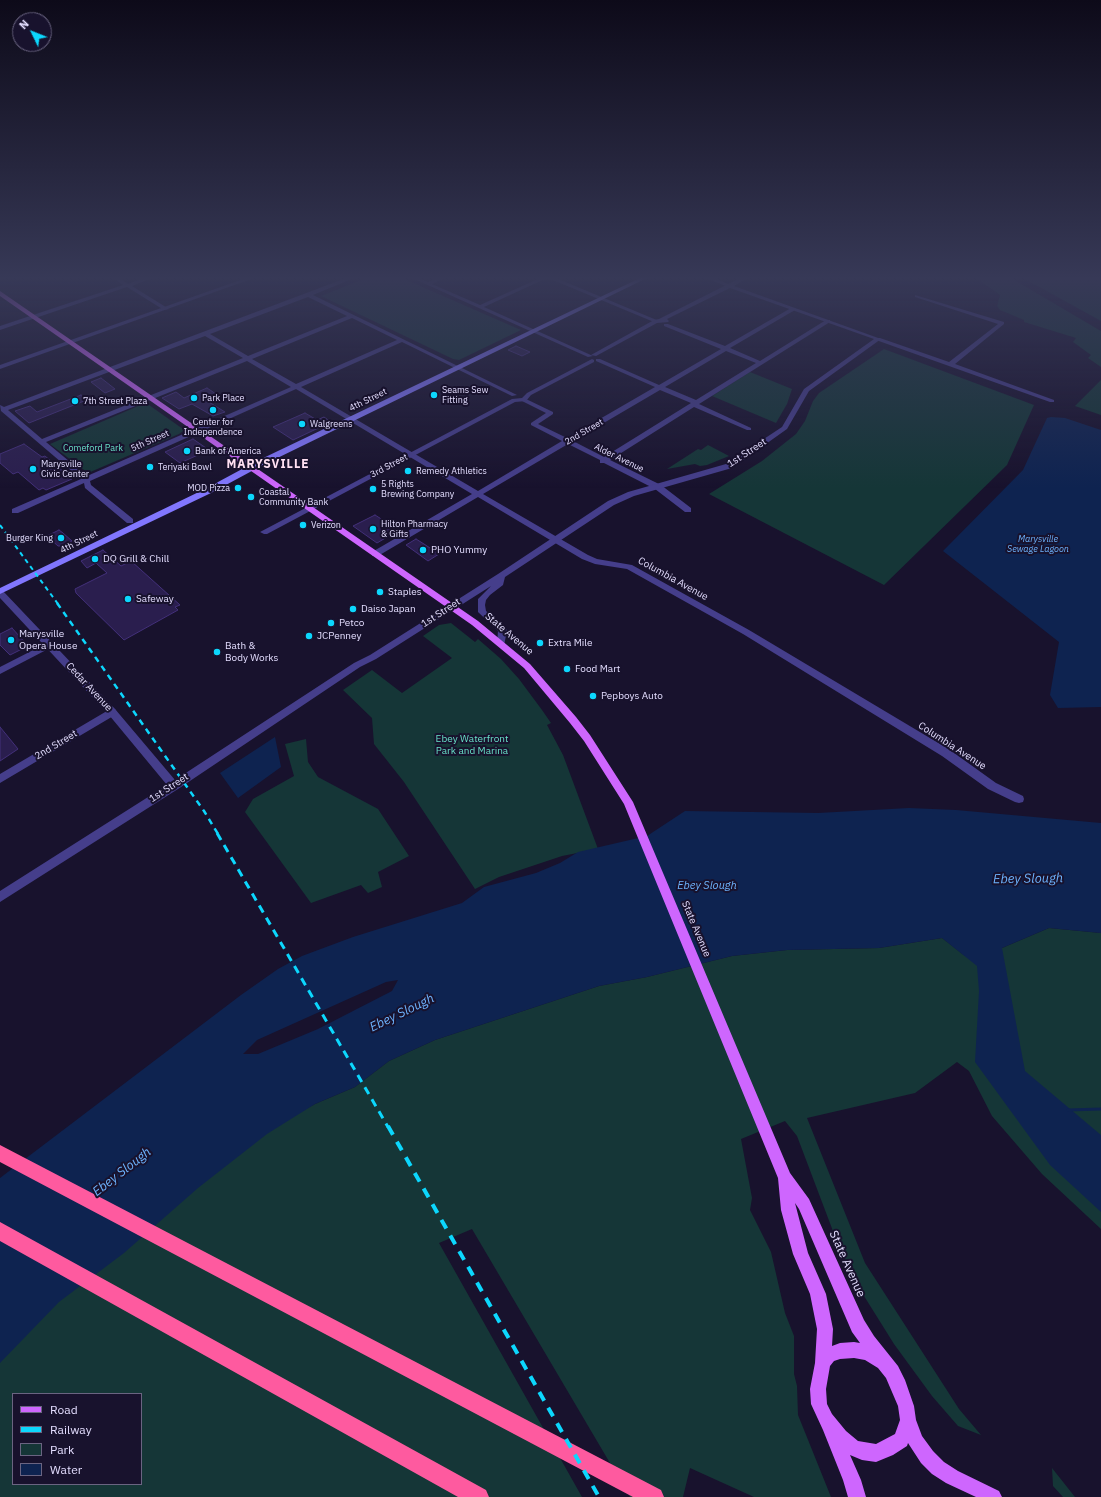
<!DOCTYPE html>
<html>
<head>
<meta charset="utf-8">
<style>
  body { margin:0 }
  #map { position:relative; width:1101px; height:1497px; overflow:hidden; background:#18122d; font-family:"IBM Plex Sans",sans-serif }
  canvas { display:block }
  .legend { position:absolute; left:12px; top:1393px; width:130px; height:92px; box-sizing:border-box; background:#18122d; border:1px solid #6a6481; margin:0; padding:5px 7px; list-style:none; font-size:12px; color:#e4deff }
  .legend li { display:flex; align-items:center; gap:8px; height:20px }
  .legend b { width:20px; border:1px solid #6a6481 }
  .north { position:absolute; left:12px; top:12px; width:40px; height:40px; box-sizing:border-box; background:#18122d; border:1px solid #6a6481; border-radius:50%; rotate:313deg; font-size:11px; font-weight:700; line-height:16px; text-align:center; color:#e4deff }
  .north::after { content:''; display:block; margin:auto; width:14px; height:18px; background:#0cd7fd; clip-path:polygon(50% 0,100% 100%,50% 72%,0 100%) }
</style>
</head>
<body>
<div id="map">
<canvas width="1101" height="1497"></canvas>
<ul class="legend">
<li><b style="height:5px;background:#ce66fe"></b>Road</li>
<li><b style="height:5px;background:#0cd7fd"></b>Railway</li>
<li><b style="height:11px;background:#153637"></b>Park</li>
<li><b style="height:11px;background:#0e2350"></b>Water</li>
</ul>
<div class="north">N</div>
</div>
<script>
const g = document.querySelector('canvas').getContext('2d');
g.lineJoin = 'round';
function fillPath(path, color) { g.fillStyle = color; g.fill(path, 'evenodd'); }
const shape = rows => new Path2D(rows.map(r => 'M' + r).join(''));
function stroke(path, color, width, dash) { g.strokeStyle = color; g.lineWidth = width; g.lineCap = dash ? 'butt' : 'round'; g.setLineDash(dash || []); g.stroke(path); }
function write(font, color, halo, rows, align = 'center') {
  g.font = font + ' "IBM Plex Sans",sans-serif'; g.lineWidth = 4; g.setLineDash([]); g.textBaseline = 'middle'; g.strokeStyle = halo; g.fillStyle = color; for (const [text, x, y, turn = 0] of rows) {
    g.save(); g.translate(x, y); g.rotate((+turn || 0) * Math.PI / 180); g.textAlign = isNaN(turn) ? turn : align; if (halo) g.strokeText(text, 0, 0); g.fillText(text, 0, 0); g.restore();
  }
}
const green = shape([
  [366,278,402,278,521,330,459,360,453,359,321,296],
  [976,278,1011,278,1101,331,1101,367,1088,358,1091,355,1073,342,1076,338,1024,322,1024,320,1000,310,997,306,1000,295],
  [1023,278,1101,278,1101,321],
  [884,349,1034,405,1007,465,884,585,709,494,762,461,796,434,805,421,813,401,819,393],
  [750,372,792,389,787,404,776,423,712,396],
  [1101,380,1101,415,1075,406],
  [143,404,149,405,183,429,183,431,179,434,88,473,50,444],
  [708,445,729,456,707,465,700,466,695,464,667,469,698,449,701,450],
  [451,623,475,642,478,639,501,659,519,679,542,710,551,723,547,725,563,755,598,849,562,856,499,877,475,889,404,782,374,744,372,718,343,690,372,670,402,693,452,658,423,636,439,625],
  [306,739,308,762,318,777,378,809,409,856,378,872,382,887,368,893,361,885,311,903,245,812,253,799,294,776,285,744],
  [1049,928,1101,933,1101,1229,1042,1174,992,1116,969,1071,957,1062,915,1093,807,1118,865,1263,959,1409,981,1435,958,1426,932,1396,894,1344,864,1296,839,1247,797,1136,785,1121,741,1139,752,1198,750,1210,771,1252,785,1313,794,1336,794,1374,797,1386,798,1415,831,1497,754,1497,690,1468,683,1497,630,1497,472,1229,439,1243,582,1497,0,1497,0,1341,238,1145,315,1104,355,1087,389,1061,435,1040,599,986,647,977,732,956,787,950,879,948,942,938,965,956,1002,948],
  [13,1394,141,1394,141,1484,13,1484],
  [1052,1468,1075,1497,1063,1497,1053,1486]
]);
const water = shape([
  [1051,417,1065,418,1101,430,1101,707,1058,708,1050,695,1059,642,943,551,1023,470,1047,418],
  [275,737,281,767,238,798,220,773],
  [909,808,956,810,1101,823,1101,933,1049,928,1002,948,1025,1071,1101,1135,1101,1212,1050,1165,975,1062,979,991,977,966,942,938,879,948,787,950,732,956,647,977,599,986,435,1040,389,1061,355,1087,315,1104,267,1134,198,1188,124,1253,59,1302,0,1363,0,1178,241,995,278,969,302,956,353,937,462,903,484,887,536,873,560,863,578,852,647,836,685,811,818,813]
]);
const pier = shape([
  [398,980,392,991,318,1029,258,1054,243,1054,257,1040,386,982]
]);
const stream = shape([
  [1068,1110,1101,1109]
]);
const building = shape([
  [516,346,530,352,522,356,508,350,516,346],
  [101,378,115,389,105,393,91,382,101,378],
  [207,388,216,394,204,399,225,412,213,416,192,404,179,409,162,398,176,392,184,398,207,388],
  [81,395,84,401,29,423,15,411,30,406,37,412,81,395],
  [305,413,317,420,324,417,331,422,293,440,273,427,305,413],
  [193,439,209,450,180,463,165,452,193,439],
  [24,444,42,457,45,456,72,479,46,490,43,488,39,490,18,472,13,474,0,463,0,454,24,444],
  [375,515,394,527,389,530,394,533,377,543,353,526,375,515],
  [59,530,63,533,72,541,63,546,58,546,47,536,59,530],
  [416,539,424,544,439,554,428,561,406,545,416,539],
  [103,550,121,566,131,561,180,605,175,607,178,610,124,640,76,593,75,589,107,573,96,563,87,568,81,561,103,550],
  [12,628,28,646,10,655,0,645,0,634,12,628],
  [0,727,18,749,0,761,0,727]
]);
const minor = shape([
  [113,278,119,278,128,284,143,278,152,278,132,286,169,309,164,310,127,287,0,330,0,326,123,285,113,278],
  [346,278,354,278,313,295,517,395,512,396,402,342,301,387,478,491,562,441,531,425,531,423,546,413,522,401,522,399,526,399,553,412,553,414,538,424,567,438,655,387,596,361,596,359,600,359,659,385,721,349,664,326,664,324,668,324,725,346,791,308,795,308,795,310,730,348,760,361,826,320,830,320,830,322,699,404,751,428,751,430,747,430,694,407,610,460,661,485,691,508,691,512,685,512,655,489,604,463,600,463,600,460,568,444,483,494,588,555,597,559,632,565,749,630,950,750,996,783,1023,796,1024,799,1023,802,1019,803,1015,802,988,789,942,756,743,634,627,569,595,564,582,559,478,497,378,556,372,556,372,552,472,494,296,389,90,481,91,485,133,519,133,523,127,523,85,488,84,483,18,513,12,513,12,509,81,479,1,411,0,405,4,407,346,278],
  [308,297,347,316,248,356,210,334,308,297],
  [352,318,397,340,296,384,252,359,352,318],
  [205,336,243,358,42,439,8,410,205,336],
  [726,351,756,363,696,400,665,387,726,351],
  [247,361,291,387,87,476,46,442,247,361],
  [660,390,691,403,604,457,573,441,660,390],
  [412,278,419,278,428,282,437,278,445,278,432,284,480,305,540,278,547,278,484,307,593,356,588,357,412,278],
  [548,278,556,278,659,321,654,322,548,278],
  [706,278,714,278,733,286,728,287,706,278],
  [915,295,1004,322,1004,324,955,364,1054,400,1054,402,1050,402,876,340,876,338,880,338,949,362,998,324,915,297,915,295],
  [49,642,52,643,53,645,52,647,0,674,0,667,49,642],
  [112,708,115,709,117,712,115,715,0,783,0,774,112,708]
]);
const tertiary = shape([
  [246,278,254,278,0,369,0,365,246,278],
  [740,278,747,278,734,286,881,339,809,391,787,429,732,468,634,496,614,505,505,577,503,585,490,595,486,600,485,605,486,611,507,630,504,646,498,646,497,644,498,631,478,612,478,599,491,586,376,659,360,667,178,789,0,902,0,891,167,785,109,715,0,598,0,590,3,591,115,709,175,780,354,663,370,655,498,574,608,501,628,492,726,464,782,427,804,389,874,339,730,288,667,319,669,321,668,322,657,323,596,356,591,355,654,320,659,319,740,278],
  [592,359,594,360,594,362,531,395,526,401,515,402,267,534,264,534,260,532,512,399,522,398,527,393,592,359]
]);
const secondary = shape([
  [640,278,647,278,263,465,211,493,0,594,0,588,205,489,257,461,640,278]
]);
const primary = shape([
  [0,291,478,621,530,664,576,717,590,735,633,802,790,1173,809,1199,864,1320,874,1336,898,1366,905,1380,914,1406,916,1420,922,1436,933,1451,944,1462,958,1471,999,1491,1002,1497,976,1497,946,1483,932,1474,921,1463,908,1443,907,1446,893,1455,876,1462,862,1460,850,1455,861,1480,866,1497,848,1497,843,1480,823,1430,811,1404,810,1389,815,1363,817,1329,810,1294,793,1254,781,1210,778,1178,624,804,584,741,570,723,524,668,472,625,0,296,0,291],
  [795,1203,799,1209,852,1332,860,1343,854,1342,840,1343,832,1346,833,1329,826,1294,808,1253,795,1203],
  [854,1358,865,1360,878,1368,886,1378,898,1406,900,1420,895,1434,876,1444,858,1441,846,1431,832,1414,827,1404,826,1389,830,1366,834,1361,840,1359,854,1358]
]);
const motorway = shape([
  [0,1145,661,1490,664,1497,633,1497,0,1162,0,1145],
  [0,1222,486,1490,489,1497,458,1497,0,1241,0,1222]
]);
const railFar3 = shape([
  [0,525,58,604]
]);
const railFar2 = shape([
  [57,603,204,811,218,834]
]);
const railFar1 = shape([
  [217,833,388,1127]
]);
const rail = shape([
  [388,1126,599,1497]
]);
const markers = [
  [434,395,4,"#0cd7fd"],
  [194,398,4,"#0cd7fd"],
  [75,401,4,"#0cd7fd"],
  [213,410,4,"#0cd7fd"],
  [302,424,4,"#0cd7fd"],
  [187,451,4,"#0cd7fd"],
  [150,467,4,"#0cd7fd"],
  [33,469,4,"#0cd7fd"],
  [408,471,4,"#0cd7fd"],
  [238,488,4,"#0cd7fd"],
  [373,489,4,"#0cd7fd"],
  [251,497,4,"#0cd7fd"],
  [303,525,4,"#0cd7fd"],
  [373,529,4,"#0cd7fd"],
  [61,538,4,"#0cd7fd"],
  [423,550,4,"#0cd7fd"],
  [95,559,4,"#0cd7fd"],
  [380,592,4,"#0cd7fd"],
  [128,599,4,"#0cd7fd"],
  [353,609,4,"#0cd7fd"],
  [331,623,4,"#0cd7fd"],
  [309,636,4,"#0cd7fd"],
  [11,640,4,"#0cd7fd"],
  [540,643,4,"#0cd7fd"],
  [217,652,4,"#0cd7fd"],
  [567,669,4,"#0cd7fd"],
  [593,696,4,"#0cd7fd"]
];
const farPoinames = [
  ["Seams Sew",442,390],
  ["Fitting",442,400],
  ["Park Place",202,398],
  ["7th Street Plaza",83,401],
  ["Center for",213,422,"center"],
  ["Independence",213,432,"center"],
  ["Walgreens",310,424],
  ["Bank of America",195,451],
  ["Marysville",41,464],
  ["Civic Center",41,474],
  ["Teriyaki Bowl",158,467],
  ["Remedy Athletics",416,471],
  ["5 Rights",381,484],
  ["Brewing Company",381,494],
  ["MOD Pizza",230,488,"right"],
  ["Coastal",259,492],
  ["Community Bank",259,502],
  ["Hilton Pharmacy",381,524],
  ["& Gifts",381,534],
  ["Verizon",311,525],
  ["Burger King",53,538,"right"]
];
const farStreetnames = [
  ["4th Street",368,400,-26],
  ["2nd Street",584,432,-30],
  ["5th Street",150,441,-24],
  ["Alder Avenue",619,458,26],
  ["3rd Street",389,466,-28],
  ["4th Street",79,542,-26]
];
const farParknames = [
  ["Comeford Park",93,448]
];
const farWaternames = [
  ["Marysville",1038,539],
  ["Sewage Lagoon",1038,549]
];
const streetNames = [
  ["1st Street",747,453,-33],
  ["Columbia Avenue",673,579,29],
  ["1st Street",441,613,-33],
  ["State Avenue",509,634,40],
  ["Cedar Avenue",89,687,47],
  ["2nd Street",56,745,-31],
  ["Columbia Avenue",952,746,33],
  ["1st Street",169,788,-33],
  ["State Avenue",696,929,67]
];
const poiNames = [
  ["PHO Yummy",431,550],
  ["DQ Grill & Chill",103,559],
  ["Staples",388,592],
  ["Safeway",136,599],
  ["Daiso Japan",361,609],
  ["Petco",339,623],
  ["Marysville",19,634],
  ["Opera House",19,646],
  ["JCPenney",317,636],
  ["Extra Mile",548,643],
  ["Bath &",225,646],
  ["Body Works",225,658],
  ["Food Mart",575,669],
  ["Pepboys Auto",601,696]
];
const parkNames = [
  ["Ebey Waterfront",472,739],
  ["Park and Marina",472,751]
];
const waterNames = [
  ["Ebey Slough",707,886]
];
const farDistrictnames = [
  ["MARYSVILLE",268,465]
];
const nearStreetnames = [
  ["State Avenue",847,1264,66]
];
const nearWaternames = [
  ["Ebey Slough",1028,879,-1],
  ["Ebey Slough",402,1013,-26],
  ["Ebey Slough",122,1172,-38]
];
fillPath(green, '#153637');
fillPath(water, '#0e2350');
fillPath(pier, '#18122d');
stroke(stream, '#0e2350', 3);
fillPath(building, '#2a1e4e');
stroke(building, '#43307a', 1);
fillPath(minor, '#453e8b');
fillPath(tertiary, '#453e8b');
fillPath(secondary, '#8176fe');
fillPath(primary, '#ce66fe');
fillPath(motorway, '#fe5a9f');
stroke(railFar3, '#0cd7fd', 2, [4.5, 4]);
stroke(railFar2, '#0cd7fd', 2.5, [6, 5]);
stroke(railFar1, '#0cd7fd', 3, [8, 6]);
stroke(rail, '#0cd7fd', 4, [10, 8]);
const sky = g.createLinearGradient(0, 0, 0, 488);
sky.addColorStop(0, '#0d0a19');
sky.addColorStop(0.57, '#373957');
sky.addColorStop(1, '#37395700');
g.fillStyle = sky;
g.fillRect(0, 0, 1101, 488);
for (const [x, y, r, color] of markers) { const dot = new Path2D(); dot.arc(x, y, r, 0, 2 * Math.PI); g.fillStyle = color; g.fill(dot); stroke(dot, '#18122d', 1.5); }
write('9px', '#e4deff', '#18122d', farPoinames, 'left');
write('9px', '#e4deff', '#18122d', farStreetnames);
write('9px', '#68e1c9', '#18122d', farParknames);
write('italic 9px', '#6db3fe', '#18122d', farWaternames);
write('10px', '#e4deff', '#18122d', streetNames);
write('10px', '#e4deff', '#18122d', poiNames, 'left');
write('10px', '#68e1c9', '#18122d', parkNames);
write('italic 11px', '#6db3fe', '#18122d', waterNames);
g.letterSpacing = '1px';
write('bold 12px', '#ffe0f2', '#18122d', farDistrictnames);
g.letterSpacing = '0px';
write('12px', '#e4deff', '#18122d', nearStreetnames);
write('italic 13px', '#6db3fe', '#18122d', nearWaternames);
</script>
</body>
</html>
